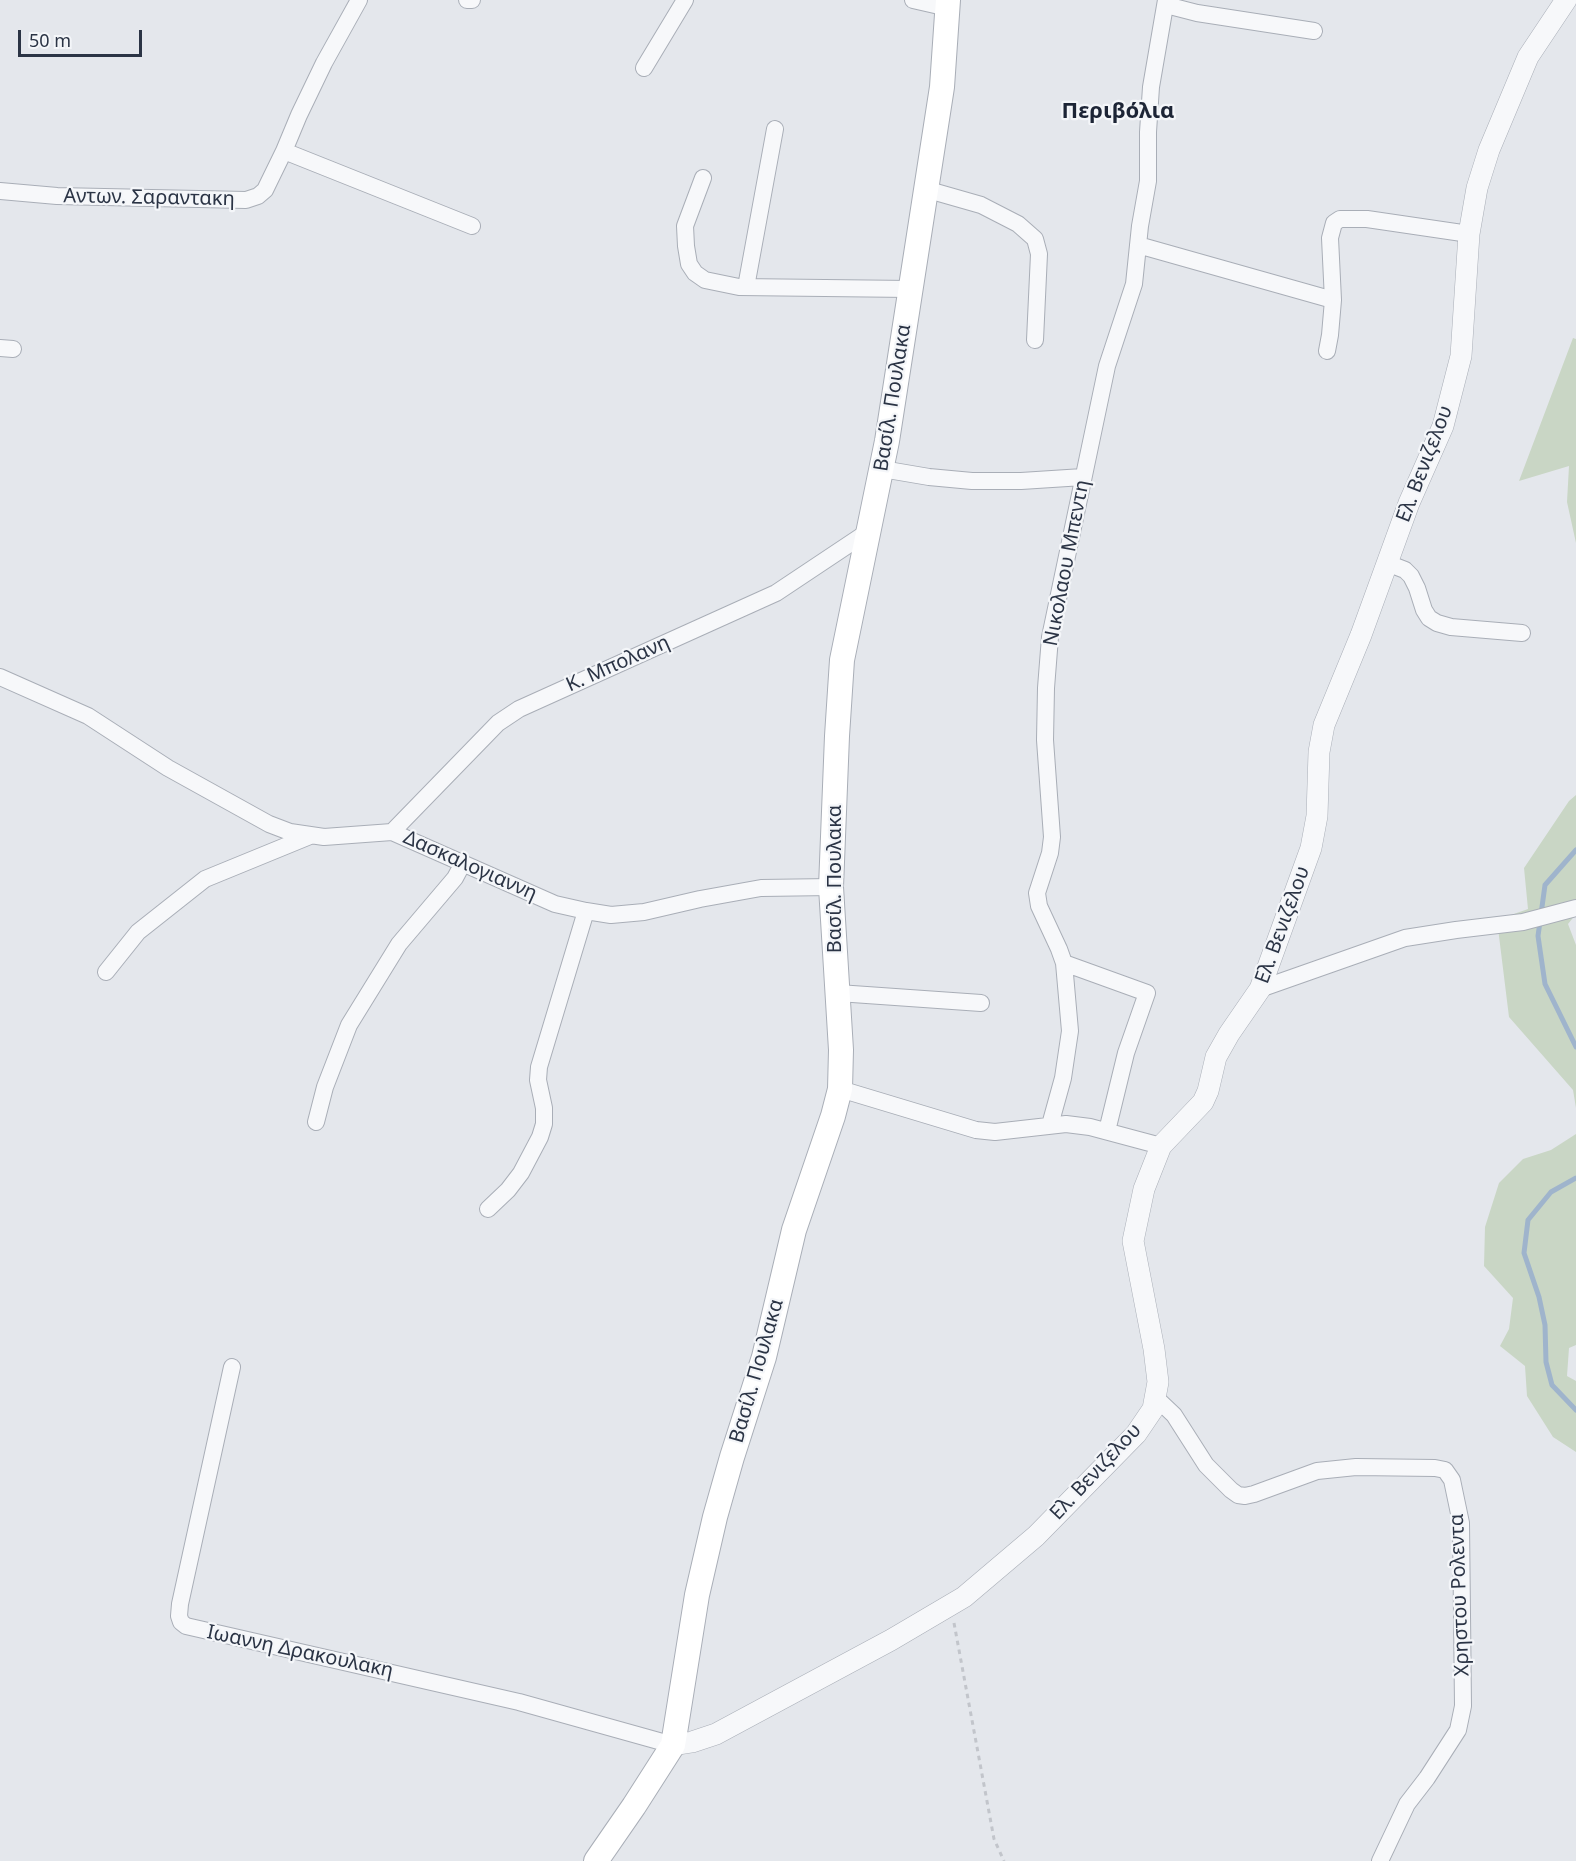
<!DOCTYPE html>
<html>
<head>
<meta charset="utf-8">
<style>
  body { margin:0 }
  #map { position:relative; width:1576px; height:1861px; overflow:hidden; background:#e4e7ec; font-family:"Noto Sans",sans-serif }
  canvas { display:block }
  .scale { position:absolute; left:18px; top:30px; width:124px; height:27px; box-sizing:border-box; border:3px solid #2b3445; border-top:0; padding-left:8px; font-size:18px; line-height:21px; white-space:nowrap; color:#2b3445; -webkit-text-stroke:4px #f4f6f9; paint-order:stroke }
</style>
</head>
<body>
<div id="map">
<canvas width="1576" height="1861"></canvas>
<div class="scale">50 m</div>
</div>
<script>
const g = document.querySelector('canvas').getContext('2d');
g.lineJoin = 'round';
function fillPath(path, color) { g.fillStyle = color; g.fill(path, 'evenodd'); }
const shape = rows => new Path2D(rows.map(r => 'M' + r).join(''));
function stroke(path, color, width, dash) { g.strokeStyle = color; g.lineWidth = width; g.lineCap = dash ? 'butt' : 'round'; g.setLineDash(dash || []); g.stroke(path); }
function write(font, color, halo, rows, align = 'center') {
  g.font = font + ' "Noto Sans",sans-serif'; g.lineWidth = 4.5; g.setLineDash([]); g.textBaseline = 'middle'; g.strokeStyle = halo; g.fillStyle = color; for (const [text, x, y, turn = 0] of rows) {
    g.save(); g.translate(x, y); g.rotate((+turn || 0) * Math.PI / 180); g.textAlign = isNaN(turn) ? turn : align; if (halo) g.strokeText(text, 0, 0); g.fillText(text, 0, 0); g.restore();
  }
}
const green = shape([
  [1573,338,1576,339,1576,543,1567,502,1569,466,1519,481],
  [1576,795,1576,914,1568,924,1576,945,1576,1108,1573,1090,1509,1017,1497,920,1528,909,1524,868,1569,801],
  [1576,1134,1576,1345,1569,1348,1567,1376,1576,1381,1576,1452,1553,1437,1527,1396,1525,1366,1500,1346,1509,1329,1513,1298,1484,1266,1485,1227,1499,1183,1523,1159,1551,1150]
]);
const stream = shape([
  [1576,850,1545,885,1538,936,1545,984,1576,1047],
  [1576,1178,1551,1192,1528,1220,1524,1253,1539,1297,1545,1325,1546,1362,1552,1385,1576,1410]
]);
const path = shape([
  [954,1623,994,1839,1004,1861]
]);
const minor = shape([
  [467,0,472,0],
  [913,0,948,8],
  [1166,5,1197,13,1314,31],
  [644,68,685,0],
  [284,151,299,115,324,63,359,0],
  [703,178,685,226,686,246,689,264,695,273,705,280,739,287,910,289],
  [925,189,981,205,1018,224,1035,239,1039,254,1035,340],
  [0,191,57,196,246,200,258,196,265,190,284,151,472,226],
  [1138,245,1333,300],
  [746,287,775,129],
  [0,348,13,349],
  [1327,351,1330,335,1333,300,1330,238,1334,223,1340,219,1367,219,1469,234],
  [882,469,929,477,972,481,1021,481,1083,477],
  [1387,563,1405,570,1411,576,1417,588,1424,610,1429,618,1437,623,1451,627,1522,633],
  [0,677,88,716,168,768,269,824,290,832,324,837,392,832,555,904,586,911,611,915,644,912,700,899,761,888,831,887],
  [392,832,498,723,519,709,776,593,869,531],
  [1064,963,1147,993,1126,1053,1107,1131],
  [106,972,138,932,205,879,310,836],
  [1260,989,1405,938,1456,930,1523,922,1576,908],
  [838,993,981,1003],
  [840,1089,976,1130,995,1132,1066,1124,1090,1127,1161,1146],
  [316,1122,325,1087,349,1025,399,944,455,878,463,863],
  [1050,1125,1063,1078,1070,1031,1064,963,1059,949,1039,906,1037,893,1050,853,1052,837,1045,740,1046,688,1050,637,1107,366,1134,284,1140,226,1148,181,1148,132,1151,87,1166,0],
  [488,1209,508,1190,521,1173,540,1137,544,1124,544,1108,538,1080,539,1067,586,911],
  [232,1367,180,1604,179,1616,181,1622,186,1626,519,1702,673,1745],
  [1155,1397,1174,1415,1206,1465,1231,1490,1238,1495,1245,1496,1254,1494,1317,1471,1356,1467,1435,1468,1445,1470,1452,1480,1461,1523,1463,1706,1458,1730,1427,1778,1407,1804,1380,1861]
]);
const tertiary = shape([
  [673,1745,692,1742,716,1734,891,1640,964,1597,1036,1536,1136,1434,1153,1409,1158,1382,1154,1349,1133,1241,1144,1189,1161,1146,1203,1102,1208,1091,1216,1057,1229,1034,1260,989,1311,848,1317,816,1319,752,1324,725,1361,635,1409,503,1443,426,1461,356,1469,234,1477,188,1489,150,1528,57,1566,0]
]);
const secondary = shape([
  [596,1861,634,1806,673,1745,697,1595,715,1517,732,1457,764,1357,794,1230,833,1116,840,1089,841,1050,831,887,837,736,842,660,887,441,942,87,948,0]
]);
const streetNames = [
  ["Αντων. Σαραντακη",149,198,1],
  ["Βασίλ. Πουλακα",893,398,-81],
  ["Ελ. Βενιζελου",1425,464,-69],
  ["Νικολαου Μπεντη",1067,563,-79],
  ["Κ. Μπολανη",618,664,-24],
  ["Δασκαλογιαννη",470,866,24],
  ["Βασίλ. Πουλακα",835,879,-90],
  ["Ελ. Βενιζελου",1283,925,-70],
  ["Βασίλ. Πουλακα",757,1371,-74],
  ["Ελ. Βενιζελου",1096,1472,-47],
  ["Χρηστου Ρολεντα",1460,1595,-92],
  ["Ιωαννη Δρακουλακη",300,1652,12]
];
const quarterNames = [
  ["Περιβόλια",1118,112]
];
fillPath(green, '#c9d6c5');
stroke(stream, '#9fb4cc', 5);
stroke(minor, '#a9aeb7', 18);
stroke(tertiary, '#a9aeb7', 22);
stroke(secondary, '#a9aeb7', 26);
stroke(path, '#c2c5cb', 3, [4.5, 4.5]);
stroke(minor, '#f7f8fa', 16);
stroke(tertiary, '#f7f8fa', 21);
stroke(secondary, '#fff', 24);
write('20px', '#2b3445', '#f4f6f9', streetNames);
write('bold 22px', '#1d2536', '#f4f6f9', quarterNames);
</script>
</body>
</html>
